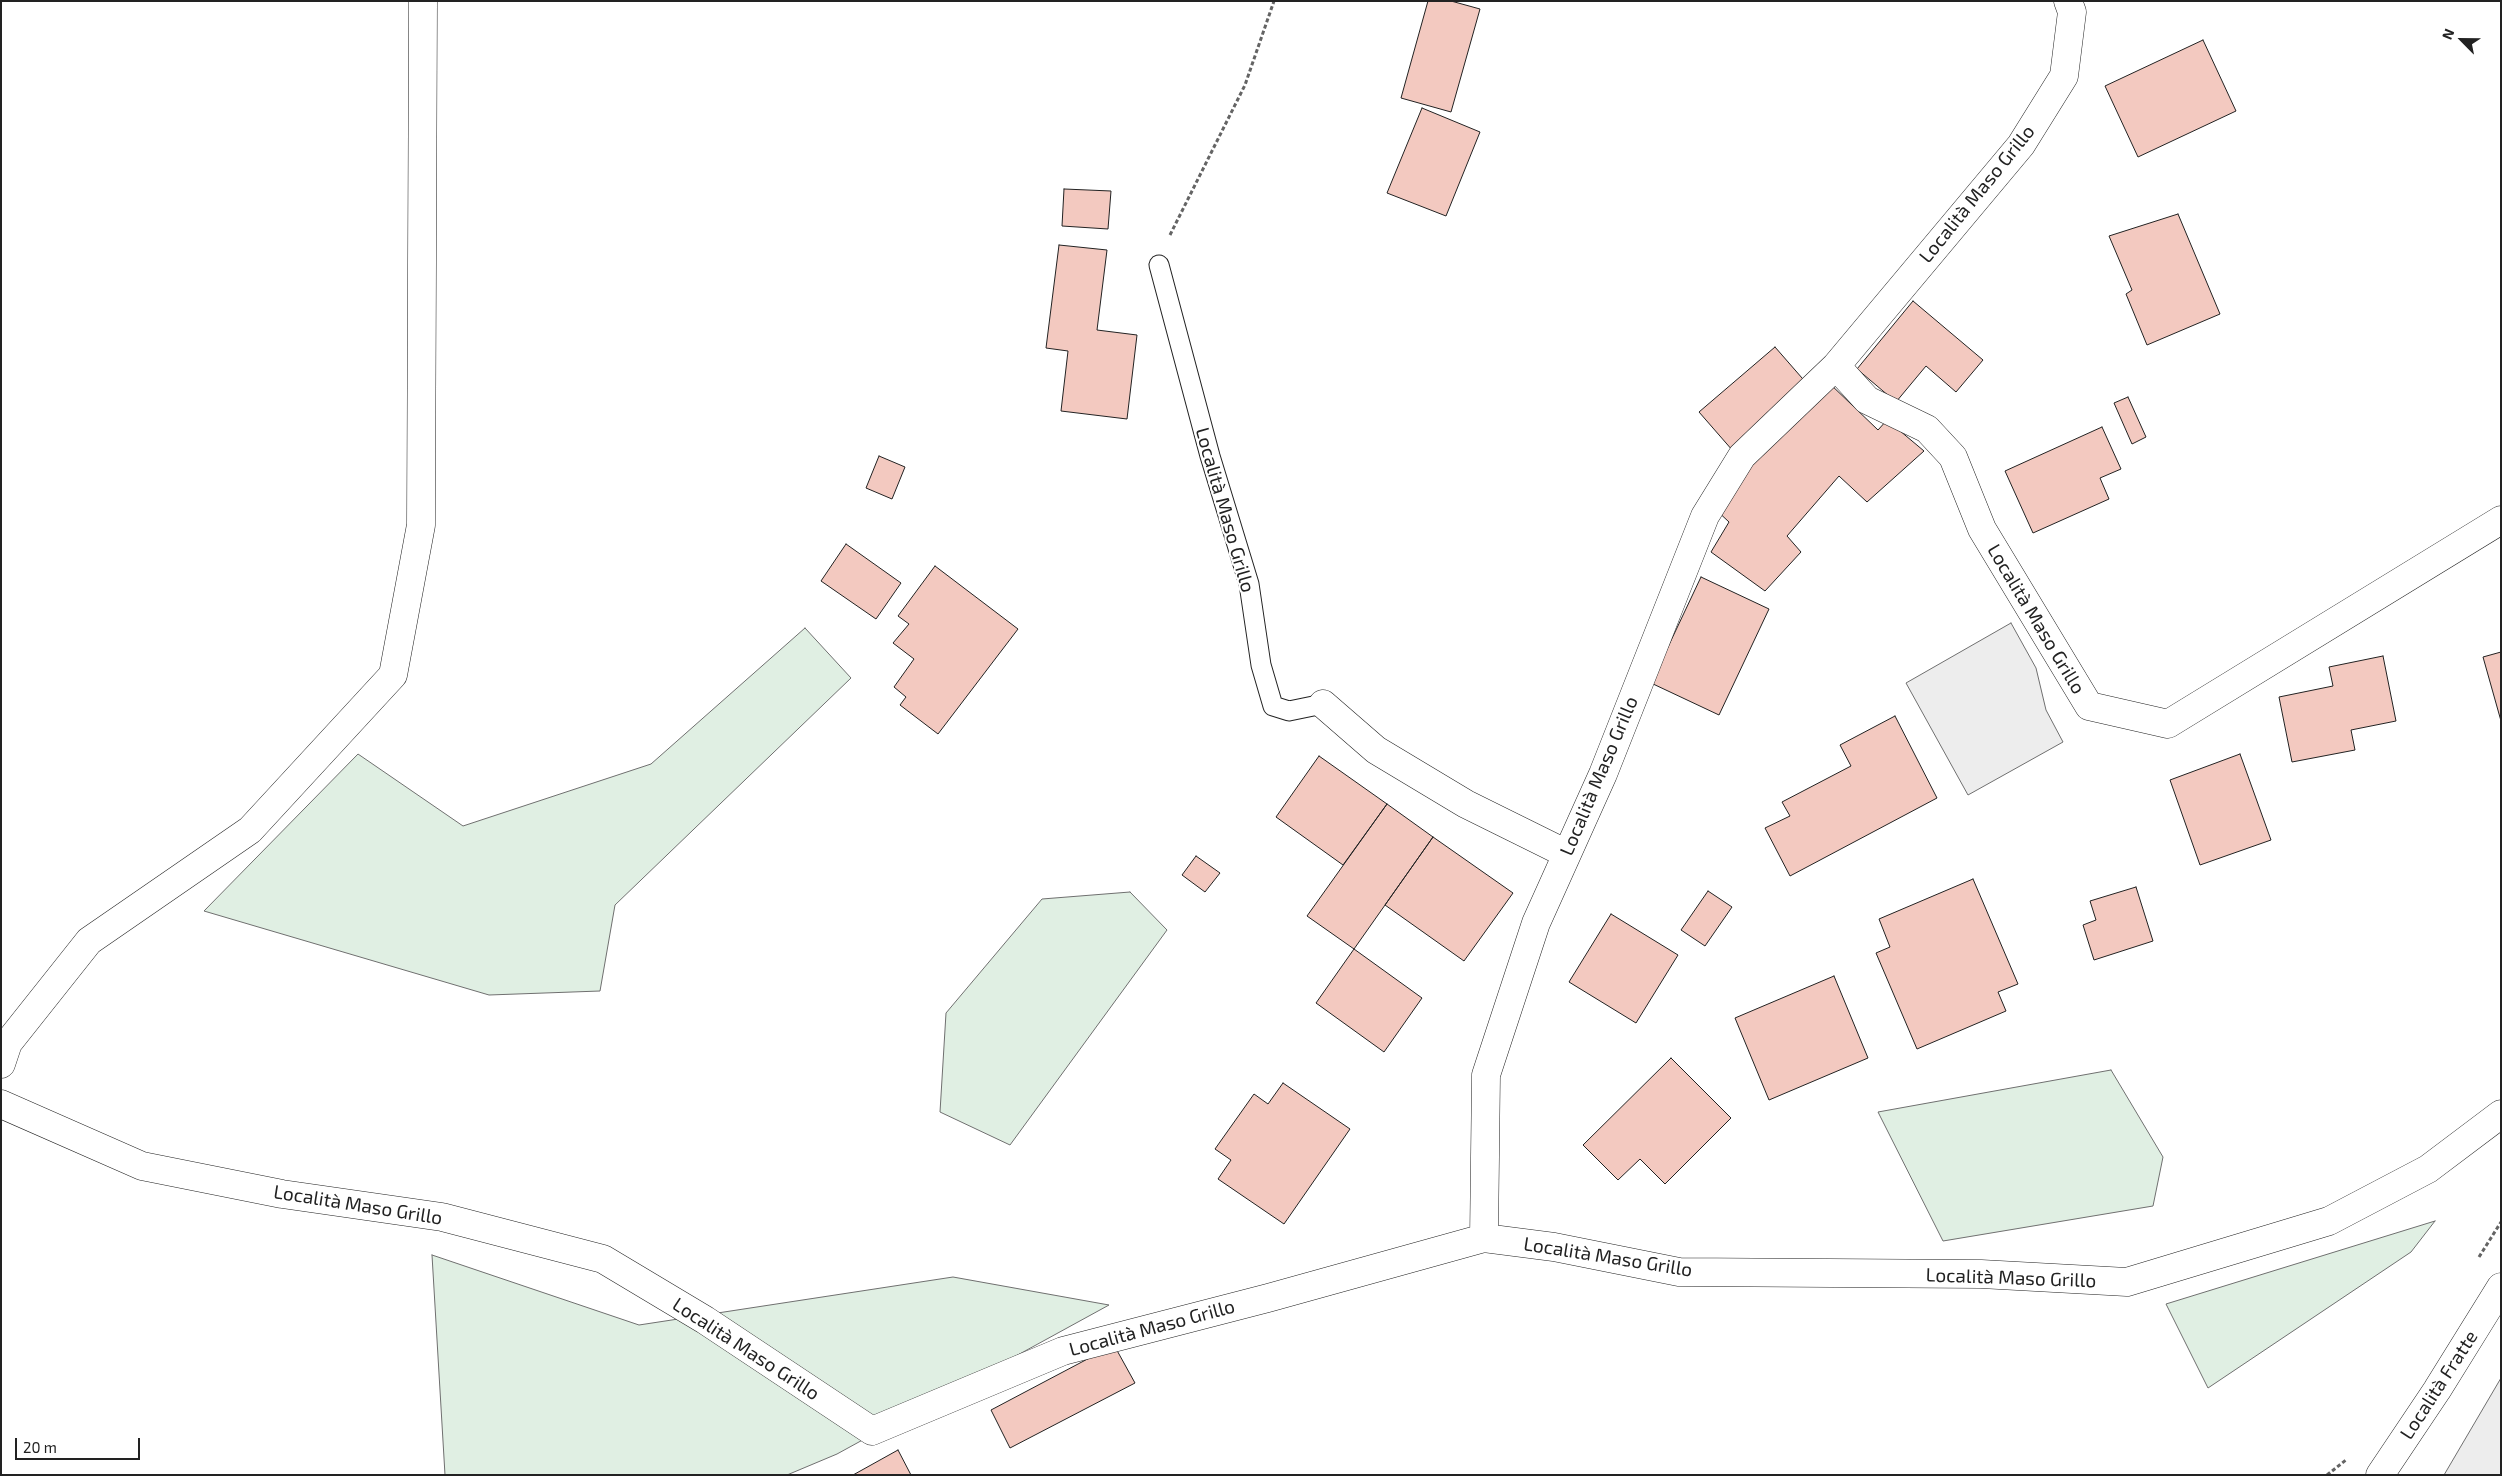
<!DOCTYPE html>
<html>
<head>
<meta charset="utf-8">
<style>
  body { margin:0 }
  #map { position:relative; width:2502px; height:1476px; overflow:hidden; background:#fff; font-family:"Exo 2",sans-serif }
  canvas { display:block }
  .frame { position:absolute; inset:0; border:2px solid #222; pointer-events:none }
  .north { position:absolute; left:2437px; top:15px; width:50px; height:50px; -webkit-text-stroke:4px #fff; paint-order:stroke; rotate:293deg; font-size:14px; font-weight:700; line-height:20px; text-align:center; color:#222 }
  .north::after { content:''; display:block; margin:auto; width:18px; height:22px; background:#222; clip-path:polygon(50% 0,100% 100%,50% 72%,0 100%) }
  .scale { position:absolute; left:15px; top:1438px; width:125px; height:22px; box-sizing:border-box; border:2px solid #222; border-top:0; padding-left:6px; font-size:15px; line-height:18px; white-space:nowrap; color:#222; -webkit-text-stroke:4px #fff; paint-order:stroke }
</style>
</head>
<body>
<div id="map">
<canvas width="2502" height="1476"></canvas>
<div class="frame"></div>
<div class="north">N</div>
<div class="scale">20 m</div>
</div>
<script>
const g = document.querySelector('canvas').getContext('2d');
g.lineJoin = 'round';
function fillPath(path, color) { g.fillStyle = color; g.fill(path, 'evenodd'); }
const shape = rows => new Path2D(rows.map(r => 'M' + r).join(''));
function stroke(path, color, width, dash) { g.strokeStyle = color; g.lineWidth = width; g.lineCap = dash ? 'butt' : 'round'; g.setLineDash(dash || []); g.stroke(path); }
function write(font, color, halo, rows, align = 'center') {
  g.font = font + ' "Exo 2",sans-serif'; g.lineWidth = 4; g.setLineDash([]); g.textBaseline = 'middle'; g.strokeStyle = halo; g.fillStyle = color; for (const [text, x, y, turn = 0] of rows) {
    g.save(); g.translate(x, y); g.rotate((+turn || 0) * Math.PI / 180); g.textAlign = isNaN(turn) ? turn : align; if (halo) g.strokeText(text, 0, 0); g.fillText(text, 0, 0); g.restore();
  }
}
const green = shape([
  [805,628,851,678,615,905,600,991,489,995,204,911,358,754,463,826,651,764,805,628],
  [1130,892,1167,930,1010,1145,940,1112,946,1013,1042,899,1130,892],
  [2111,1070,2163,1157,2153,1206,1943,1241,1878,1112,2111,1070],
  [2435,1221,2411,1252,2208,1388,2166,1304,2435,1221],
  [432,1255,639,1325,953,1277,1109,1305,837,1454,787,1475,445,1475,432,1255]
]);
const parking = shape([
  [2011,623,2036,668,2046,710,2063,742,1968,795,1906,683,2011,623],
  [2501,1378,2501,1475,2444,1475,2501,1378]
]);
const building = shape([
  [1428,1,1451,1,1480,9,1451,112,1401,98,1428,1],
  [2203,40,2236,111,2138,157,2105,86,2203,40],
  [1422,108,1480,132,1446,216,1387,193,1422,108],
  [1064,189,1111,191,1108,229,1062,226,1064,189],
  [2178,214,2220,314,2147,345,2126,294,2132,290,2109,236,2178,214],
  [1059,245,1107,250,1097,330,1137,335,1127,419,1061,411,1068,351,1046,348,1059,245],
  [1913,301,1983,360,1956,392,1926,366,1896,402,1857,369,1913,301],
  [1775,347,1809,386,1733,451,1699,412,1775,347],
  [1827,381,1878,430,1887,420,1924,451,1867,502,1839,476,1787,536,1801,552,1765,591,1711,552,1729,522,1714,508,1827,381],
  [2128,397,2146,437,2132,444,2114,403,2128,397],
  [2102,427,2121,469,2100,478,2109,499,2033,533,2005,471,2102,427],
  [879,456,905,467,892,499,866,488,879,456],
  [846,544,901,583,876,619,821,581,846,544],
  [935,566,1018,629,938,734,900,705,906,697,894,687,914,659,893,643,909,624,898,616,935,566],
  [1701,577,1769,609,1719,715,1651,683,1701,577],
  [2501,652,2501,721,2483,657,2501,652],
  [2383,656,2396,721,2351,730,2355,750,2292,762,2279,697,2333,686,2329,667,2383,656],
  [1895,716,1937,798,1790,876,1765,828,1790,816,1782,802,1851,766,1840,745,1895,716],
  [2240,754,2271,840,2200,865,2170,780,2240,754],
  [1319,756,1387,804,1343,865,1276,817,1319,756],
  [1387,804,1433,837,1354,949,1307,916,1387,804],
  [1433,837,1513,893,1464,961,1385,905,1433,837],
  [1196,856,1220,873,1205,892,1182,875,1196,856],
  [1973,879,2018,984,1998,992,2006,1011,1917,1049,1876,953,1890,947,1879,919,1973,879],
  [2136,887,2153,941,2094,960,2083,925,2096,920,2090,901,2136,887],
  [1708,891,1732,907,1705,946,1681,930,1708,891],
  [1611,914,1678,955,1636,1023,1569,982,1611,914],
  [1354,949,1422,998,1384,1052,1316,1003,1354,949],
  [1834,976,1868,1058,1769,1100,1735,1018,1834,976],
  [1671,1058,1731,1118,1665,1184,1640,1159,1618,1180,1583,1145,1671,1058],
  [1283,1083,1350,1129,1284,1224,1218,1179,1231,1160,1215,1149,1254,1094,1268,1104,1283,1083],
  [1114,1345,1135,1383,1010,1448,991,1410,1114,1345],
  [898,1450,911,1475,853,1475,898,1450]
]);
const path = shape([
  [1170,235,1245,85,1274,1],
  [2479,1257,2501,1222],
  [2327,1475,2346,1460]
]);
const lane = shape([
  [1159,265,1210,456,1249,584,1261,665,1273,706,1289,711,1323,704]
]);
const street = shape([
  [2068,1,2072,12,2064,76,2021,145,1836,366,1867,400,1927,429,1953,457,1982,529,2089,706,2168,724,2501,520],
  [1323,704,1376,750,1466,804,1567,854],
  [1,1064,8,1043,89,941,250,830,393,675,421,525,423,1],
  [1,1104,142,1166,282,1194,442,1217,603,1259,705,1320,872,1431,1063,1351,1268,1298,1484,1238,1554,1247,1679,1272,1981,1274,2127,1282,2329,1221,2428,1169,2501,1114],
  [1484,1238,1486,1075,1536,923,1603,774,1705,516,1742,456,1836,366]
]);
const secondary = shape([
  [2380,1475,2437,1390,2501,1287]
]);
const streetNames = [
  ["Località Maso Grillo",1977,194,-51],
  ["Località Maso Grillo",1225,510,74],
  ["Località Maso Grillo",2036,619,59],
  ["Località Maso Grillo",1599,776,-67],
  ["Località Maso Grillo",358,1205,9],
  ["Località Maso Grillo",1608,1257,9],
  ["Località Maso Grillo",2011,1278,2],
  ["Località Maso Grillo",1152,1328,-15],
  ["Località Maso Grillo",746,1349,33],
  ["Località Fratte",2439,1385,-57]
];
fillPath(green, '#e0efe3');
stroke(green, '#6f6f6f', 1);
fillPath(parking, '#ededed');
stroke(parking, '#6f6f6f', 1);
fillPath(building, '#f3c9c0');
stroke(building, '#222', 1);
stroke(lane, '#222', 21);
stroke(street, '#222', 29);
stroke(secondary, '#222', 29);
stroke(path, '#646464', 3, [4, 2.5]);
stroke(lane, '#fff', 19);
stroke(street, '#fff', 28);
stroke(secondary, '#fff', 28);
write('19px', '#222', '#fff', streetNames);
</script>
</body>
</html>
